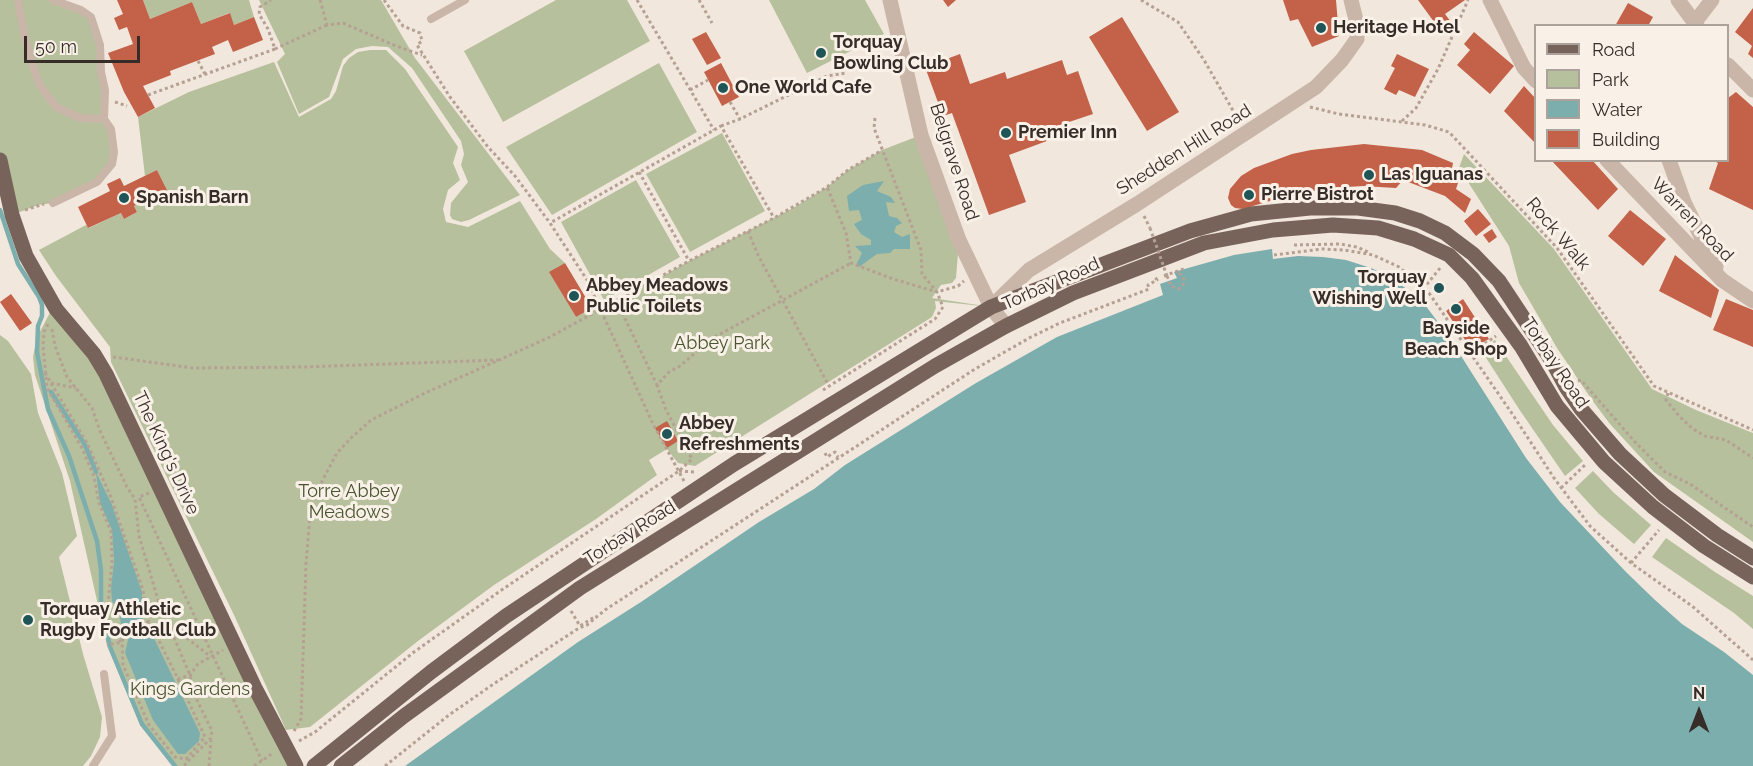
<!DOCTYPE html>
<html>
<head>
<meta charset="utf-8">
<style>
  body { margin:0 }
  #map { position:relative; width:1753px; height:766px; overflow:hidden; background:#f1e7dc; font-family:Raleway,sans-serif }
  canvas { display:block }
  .legend { position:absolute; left:1534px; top:24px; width:195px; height:138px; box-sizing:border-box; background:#f9f1e8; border:2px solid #aba29b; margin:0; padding:8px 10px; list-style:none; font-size:18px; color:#362c28 }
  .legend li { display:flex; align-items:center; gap:12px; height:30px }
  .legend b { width:30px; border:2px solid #aba29b }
  .north { position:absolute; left:1669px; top:682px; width:60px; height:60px; -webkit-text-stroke:4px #f9f1e8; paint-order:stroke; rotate:0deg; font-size:16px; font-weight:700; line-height:24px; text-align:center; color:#362c28 }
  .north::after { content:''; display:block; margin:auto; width:21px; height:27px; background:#362c28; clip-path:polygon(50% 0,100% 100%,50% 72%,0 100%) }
  .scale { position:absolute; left:24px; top:36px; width:116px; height:27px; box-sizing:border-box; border:3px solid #362c28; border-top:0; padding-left:8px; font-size:18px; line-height:21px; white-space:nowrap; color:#362c28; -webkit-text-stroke:4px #f9f1e8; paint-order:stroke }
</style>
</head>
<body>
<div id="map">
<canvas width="1753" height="766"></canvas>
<ul class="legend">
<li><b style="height:8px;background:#78635a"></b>Road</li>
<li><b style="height:16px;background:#b6c09c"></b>Park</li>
<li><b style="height:16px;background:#7caeae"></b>Water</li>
<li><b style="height:16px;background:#c36149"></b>Building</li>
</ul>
<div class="north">N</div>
<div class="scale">50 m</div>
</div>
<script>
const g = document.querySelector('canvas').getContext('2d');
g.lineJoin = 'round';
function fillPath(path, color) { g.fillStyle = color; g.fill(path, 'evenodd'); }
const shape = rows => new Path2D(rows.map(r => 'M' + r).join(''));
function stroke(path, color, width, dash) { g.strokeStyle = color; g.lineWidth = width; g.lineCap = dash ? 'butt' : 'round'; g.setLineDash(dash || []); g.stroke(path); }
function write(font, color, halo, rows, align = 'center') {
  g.font = font + ' Raleway,sans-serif'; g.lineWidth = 6; g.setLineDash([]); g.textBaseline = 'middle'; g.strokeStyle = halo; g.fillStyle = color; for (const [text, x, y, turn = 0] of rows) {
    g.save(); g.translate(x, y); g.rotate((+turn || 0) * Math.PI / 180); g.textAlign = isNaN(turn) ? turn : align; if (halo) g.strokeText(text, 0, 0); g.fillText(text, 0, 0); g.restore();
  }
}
const green = shape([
  [0,0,53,0,81,10,96,29,104,119,111,129,112,164,97,182,53,203,38,205,12,215,0,160],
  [143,0,249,0,254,17,234,25,229,13,201,24,192,2,150,19],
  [259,0,381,0,415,58,520,195,469,220,461,222,452,219,450,215,451,203,468,182,461,165,464,154,461,141,412,68,388,47,372,46,356,49,343,59,329,97,299,114,277,62,285,54],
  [556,0,627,0,650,41,503,122,464,51],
  [769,0,865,0,884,34,807,73],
  [370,50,386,50,405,69,458,147,453,163,460,180,448,190,443,209,446,222,468,227,520,201,550,249,565,263,550,273,576,317,599,304,602,310,617,302,689,261,793,208,827,187,848,170,882,150,921,135,959,240,956,278,952,283,941,285,932,298,991,307,935,301,936,308,932,317,695,466,678,463,667,449,649,460,657,475,596,519,494,585,418,641,310,727,286,730,234,615,111,362,110,347,56,276,39,250,86,225,89,228,121,213,124,219,137,212,134,206,167,190,157,170,145,176,138,117,189,92,274,62,299,117,331,99,336,91,343,66,349,58,358,52],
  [659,63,697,132,552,215,506,147],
  [722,133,765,211,690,252,646,174],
  [1464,154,1554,249,1652,389,1696,410,1753,433,1753,542,1654,472,1610,424,1592,400,1557,348,1519,283,1509,246,1459,168],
  [636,180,680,257,604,300,561,222],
  [54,305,94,354,296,766,176,766,140,725,107,645,70,481,35,375,33,357,37,337],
  [0,335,8,341,31,374,38,413,62,473,77,536,59,557,83,654,102,717,100,737,91,756,83,766,0,766],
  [1495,340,1553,425,1583,461,1565,476,1519,409,1481,350],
  [1593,471,1613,492,1651,525,1634,544,1599,514,1575,488],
  [1666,538,1715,572,1753,596,1753,629,1734,613,1652,557]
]);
const water = shape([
  [884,181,877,191,891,197,895,203,886,202,889,216,897,218,902,223,896,226,894,232,902,237,910,234,910,249,894,249,890,253,877,254,859,267,857,263,862,253,855,246,871,245,871,240,861,234,854,224,862,220,859,210,849,211,847,196,863,185],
  [1272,249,1273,259,1298,256,1323,257,1346,260,1371,268,1391,277,1422,301,1447,334,1526,458,1560,502,1626,572,1655,600,1682,624,1724,652,1753,675,1753,766,405,766,578,642,641,602,759,522,814,489,845,465,976,383,1057,337,1163,295,1160,284,1177,278,1174,272,1234,255],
  [96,472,112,505,142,592,143,619,136,626,136,631,146,631,154,638,200,733,199,741,185,754,178,754,153,720,125,653,130,631,121,624,119,611,112,601,111,588,114,561,112,530,100,503]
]);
const stream = shape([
  [0,210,18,264,39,297,42,305,42,316,38,326,37,352,48,409,69,456,97,541,101,570,101,605,110,647,142,724,175,766],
  [51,392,85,445,96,472]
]);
const building = shape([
  [117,0,143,0,150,19,192,2,201,24,230,13,234,25,254,17,263,40,233,52,228,40,212,47,215,54,170,71,171,75,143,86,155,108,138,117,124,92,108,53,133,44,127,27,119,30,114,18,123,14],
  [943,0,956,0,948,7],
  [1283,0,1336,0,1339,36,1312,47,1298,19,1290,21],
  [1418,0,1465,0,1445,14,1451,22,1440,30],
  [1628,3,1653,17,1648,26,1615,26],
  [1753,8,1753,58,1748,54,1752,46,1735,32],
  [1122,17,1179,112,1147,131,1089,37],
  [706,32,721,58,707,65,692,39],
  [1474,32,1514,66,1490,94,1457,65,1470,50,1464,44],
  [960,54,970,84,1005,72,1007,79,1062,60,1067,75,1078,71,1093,114,1051,128,1055,138,1009,155,1026,202,989,215,952,113,943,116,925,67],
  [1397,54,1429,69,1415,97,1399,90,1396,95,1384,89,1395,68,1391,66],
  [721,63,739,97,722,106,704,72],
  [1524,86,1536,99,1536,144,1504,111],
  [1736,92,1753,107,1753,210,1709,189,1718,163,1712,160,1728,160,1728,98],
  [1364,144,1422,150,1453,163,1451,174,1460,177,1456,189,1471,199,1465,213,1445,196,1403,180,1396,188,1363,186,1329,188,1283,197,1243,209,1235,208,1231,205,1228,198,1230,189,1241,176,1254,168,1292,154,1311,150],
  [1551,160,1592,160,1618,189,1598,210],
  [157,170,167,190,134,206,137,212,124,219,121,213,88,228,78,207,110,191,107,184,120,178,124,186],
  [1478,209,1491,224,1476,236,1464,221],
  [1630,210,1666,239,1643,266,1608,236],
  [1492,229,1497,237,1489,243,1483,235],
  [1675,255,1719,290,1711,318,1659,291],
  [565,263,592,308,576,317,549,272],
  [11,294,32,323,20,331,0,302],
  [1463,299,1489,339,1471,349,1446,311],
  [1726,299,1753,310,1753,347,1713,330],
  [667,421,678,441,667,448,655,428]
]);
const path = shape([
  [320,0,327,25,343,23,396,46,422,55],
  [384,0,403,26,420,33,422,41,417,45,450,97,488,147,515,176,550,223],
  [637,0,714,130],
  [699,0,712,23],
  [1141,0,1178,22,1204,60,1239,121],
  [275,49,327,25],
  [198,61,205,74],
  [690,90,708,80],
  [148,95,275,49,268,29,259,14,260,7,271,0],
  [115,102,127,106],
  [730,102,740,119],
  [1310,107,1339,114,1425,125,1449,132,1557,248,1654,386,1753,430],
  [875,118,874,128,921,250,922,274,937,292,958,286,964,281],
  [1402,121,1416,108,1438,69,1468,0],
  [721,126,740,119,827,76,846,73],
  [639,172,689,261],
  [25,210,44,204],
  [1144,216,1150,228],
  [748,231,758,255,829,386],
  [1294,245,1340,244,1357,247,1370,253],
  [1274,255,1322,249,1344,250,1373,255,1399,267,1429,293,1513,415,1554,478,1590,526,1631,563,1692,606,1753,660],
  [1164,276,1186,268],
  [1167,276,1171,286,1179,289,1183,285,1184,280,1182,275,1177,273],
  [1423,289,1441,267],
  [617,302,657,385],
  [48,324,44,332,43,346,47,388,82,448,94,476,99,503,111,531,112,561,107,616,110,630,122,642,107,645],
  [52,329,55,346,67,377,92,408,100,431,127,487,135,499,139,536,158,600,190,675,195,696,212,731,211,738,185,764,186,766],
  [1470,354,1496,336],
  [113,357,193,368,304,367,498,360],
  [45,373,87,443,110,495,143,590,148,625,156,635,178,679,190,675,198,664,223,650],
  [1578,381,1581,380,1635,442,1665,472,1690,484,1753,527],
  [51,383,76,388],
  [823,390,935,319,943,307,937,292,893,279,851,263,846,233,827,187],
  [1668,393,1666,400,1680,417,1693,429,1705,436,1726,440,1753,458],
  [825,453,827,457,835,452,838,457],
  [679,471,694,472],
  [684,481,653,424,587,280,550,223,721,126,774,218],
  [1561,488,1586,464],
  [149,493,139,497,262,761],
  [1631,563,1659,530],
  [571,611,580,626,596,616],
  [148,623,157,601],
  [168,623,211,657],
  [147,625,125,632,122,642,123,665,149,725,175,757,186,759,205,737,178,679],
  [294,731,301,719,306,564,310,515,320,485,337,453,352,437,371,420,423,394,548,338,689,261,774,218,827,187,848,170,882,150],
  [299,741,315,732,414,652,503,589,679,471,692,459,666,410,657,385,669,372,680,366,711,339,851,263],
  [209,766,211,740],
  [254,766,273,753],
  [385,766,449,715,495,683,579,628,587,625,605,610,975,369,1031,337,1060,323,1149,289,1148,285,1157,280,1155,277]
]);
const service = shape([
  [18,0,25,39,39,84,48,97,58,108,80,118,104,119,105,90,101,72,100,45,91,17,81,10,53,0],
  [431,19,465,0],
  [53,203,97,182,112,164,114,152,111,129,104,119],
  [93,766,112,736,104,674]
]);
const minor = shape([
  [1490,0,1524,68,1536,81],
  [1678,0,1697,26],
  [1695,22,1712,0],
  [1728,65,1753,90],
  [1607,160,1722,280,1753,301],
  [1669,160,1684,202,1716,267]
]);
const tertiary = shape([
  [890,0,921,135,959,240,991,307,1006,326],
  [991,307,1029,270,1137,204,1316,87,1342,60,1357,39,1357,24,1351,0]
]);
const primary = shape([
  [0,160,12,215,26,256,56,309,94,354,106,374,255,688,296,766],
  [314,766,431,672,506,616,734,464,991,307,1190,231,1251,214,1310,208,1358,208,1395,213,1420,221,1445,233,1473,254,1499,281,1552,361,1566,387,1581,409,1620,454,1664,495,1717,535,1753,558],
  [341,766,404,716,580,588,935,366,1006,326,1073,293,1204,243,1273,230,1333,225,1378,228,1414,239,1449,255,1472,278,1521,346,1557,406,1604,462,1653,507,1704,546,1753,577]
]);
const pathBridge = shape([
  [1150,228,1167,276]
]);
const markers = [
  [1321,28,6,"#1f5557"],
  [821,53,6,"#1f5557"],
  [723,88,6,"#1f5557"],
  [1006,133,6,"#1f5557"],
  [1369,175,6,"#1f5557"],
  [1249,195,6,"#1f5557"],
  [124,198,6,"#1f5557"],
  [1439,288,6,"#1f5557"],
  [574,296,6,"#1f5557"],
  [1456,309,6,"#1f5557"],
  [667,434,6,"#1f5557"],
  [28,620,6,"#1f5557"]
];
const poiNames = [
  ["Heritage Hotel",1333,28],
  ["Torquay",833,43],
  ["Bowling Club",833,64],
  ["One World Cafe",735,88],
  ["Premier Inn",1018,133],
  ["Las Iguanas",1381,175],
  ["Pierre Bistrot",1261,195],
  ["Spanish Barn",136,198],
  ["Torquay",1427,278,"right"],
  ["Wishing Well",1427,299,"right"],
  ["Abbey Meadows",586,286],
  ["Public Toilets",586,307],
  ["Bayside",1456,329,"center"],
  ["Beach Shop",1456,350,"center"],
  ["Abbey",679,424],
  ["Refreshments",679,445],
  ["Torquay Athletic",40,610],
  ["Rugby Football Club",40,631]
];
const streetNames = [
  ["Shedden Hill Road",1184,150,-32],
  ["Belgrave Road",954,162,72],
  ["Warren Road",1692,220,46],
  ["Rock Walk",1558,234,50],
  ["Torbay Road",1051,284,-24],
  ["Torbay Road",1555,363,56],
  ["The King's Drive",166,453,65],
  ["Torbay Road",630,533,-32]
];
const parkNames = [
  ["Abbey Park",722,344],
  ["Torre Abbey",349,492],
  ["Meadows",349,513],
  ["Kings Gardens",190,690]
];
fillPath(green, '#b6c09c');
fillPath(water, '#7caeae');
stroke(stream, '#7caeae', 4.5);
fillPath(building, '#c36149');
stroke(path, '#b5a093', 3, [3, 3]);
stroke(service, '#c9b6a8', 8);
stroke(minor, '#c9b6a8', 15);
stroke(tertiary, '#c9b6a8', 15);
stroke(primary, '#78635a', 15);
stroke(pathBridge, '#b5a093', 3, [3, 3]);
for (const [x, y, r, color] of markers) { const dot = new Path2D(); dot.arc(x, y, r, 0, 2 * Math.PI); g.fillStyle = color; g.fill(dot); stroke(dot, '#f9f1e8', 2); }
write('bold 18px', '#362c28', '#f9f1e8', poiNames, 'left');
write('18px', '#362c28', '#f9f1e8', streetNames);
write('18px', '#47542d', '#f9f1e8', parkNames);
</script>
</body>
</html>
